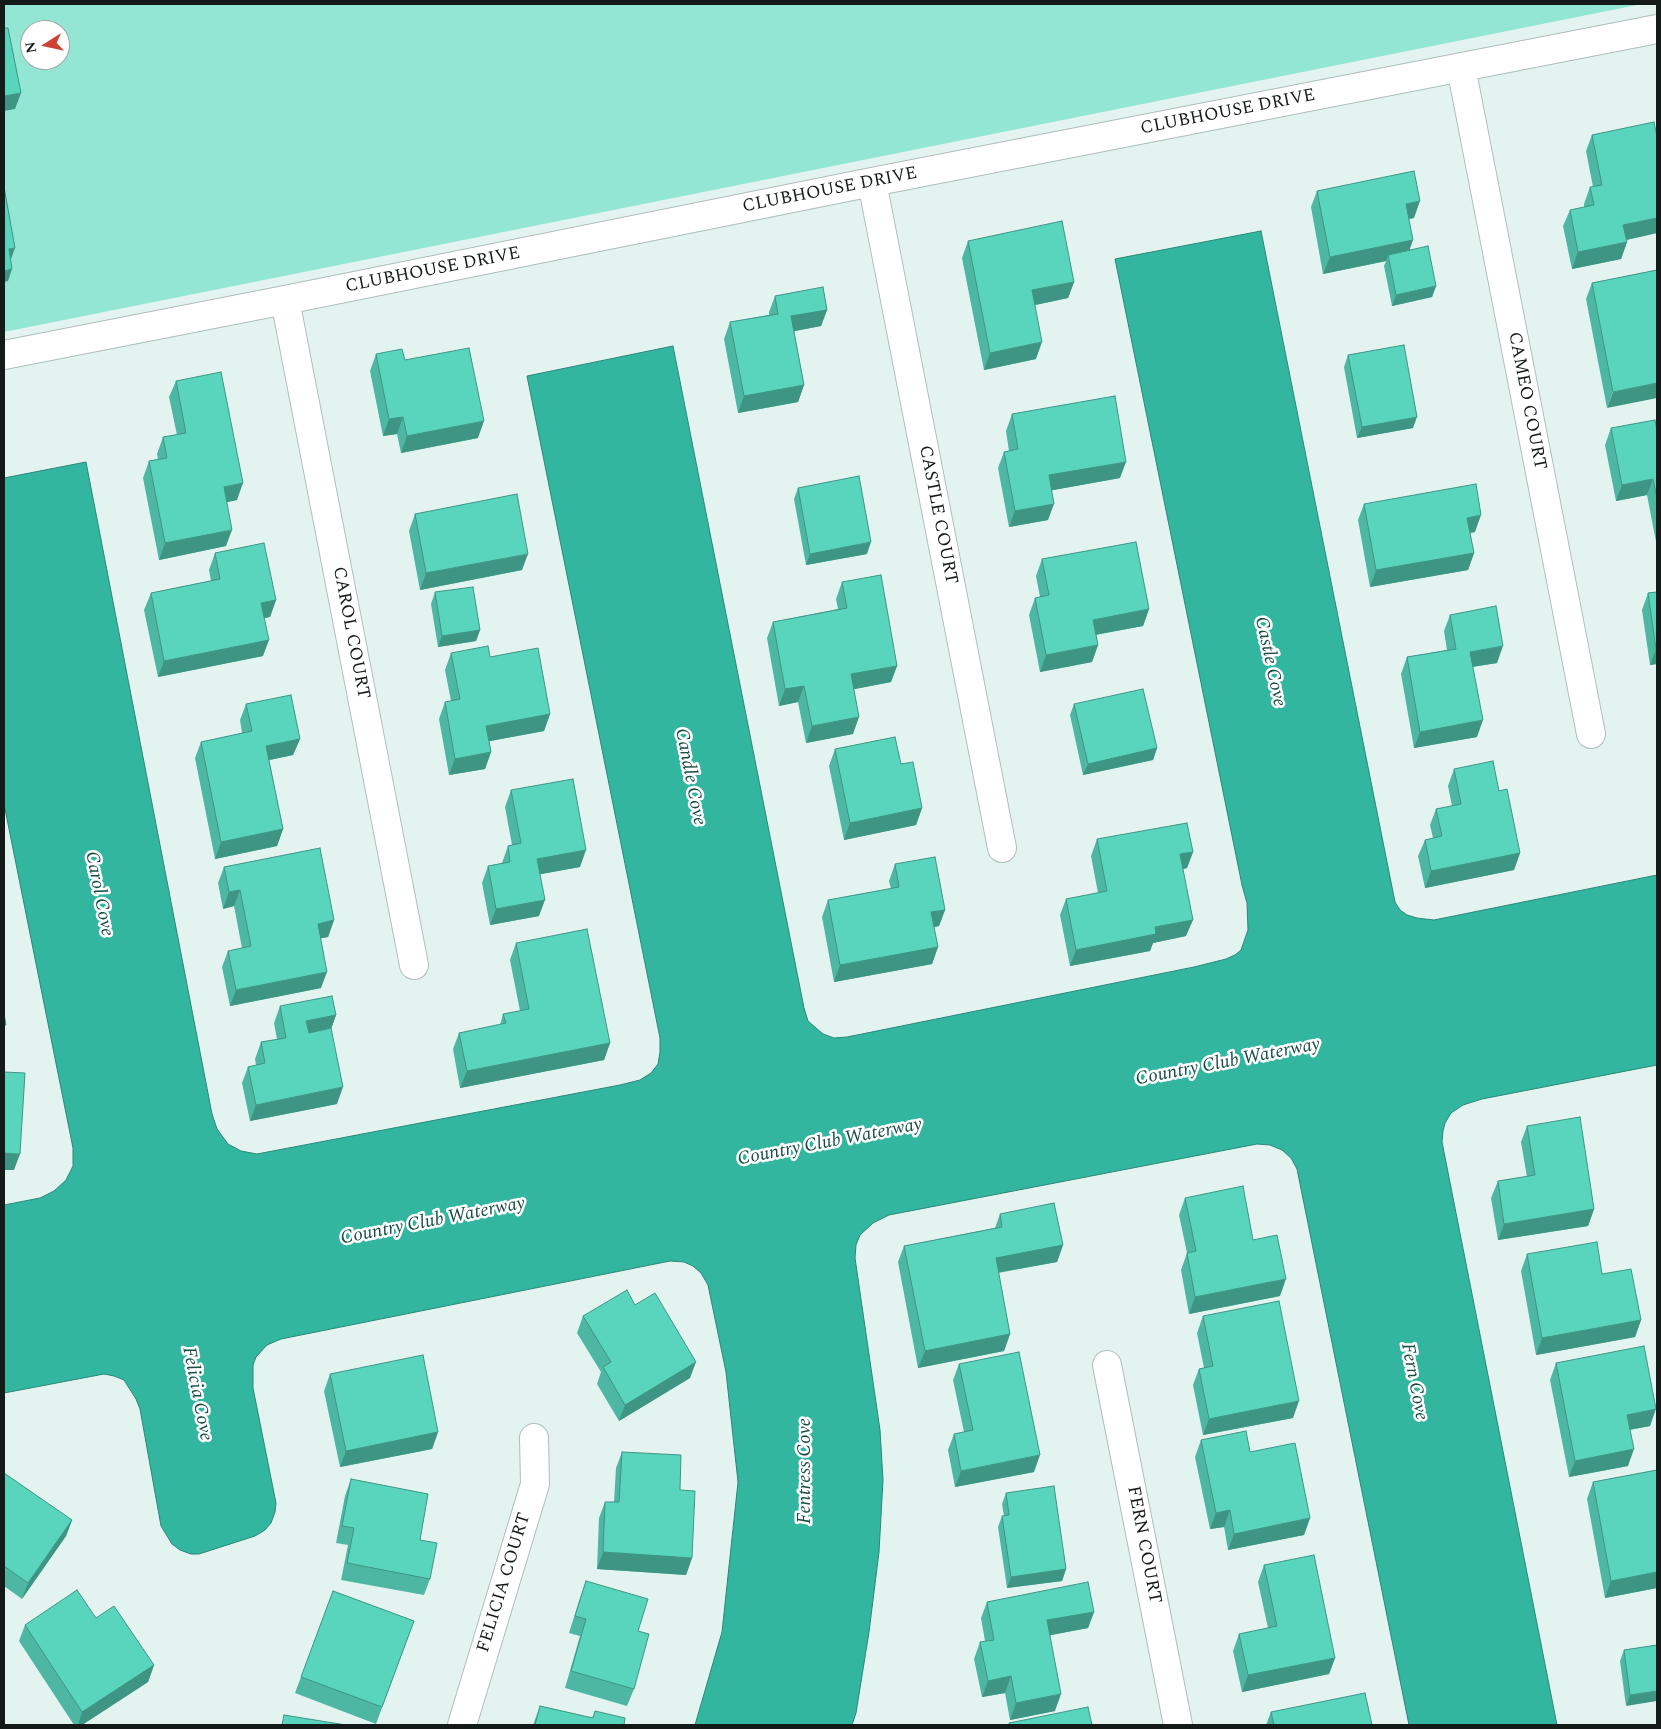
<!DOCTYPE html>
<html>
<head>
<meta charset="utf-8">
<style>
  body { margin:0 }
  #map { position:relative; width:1661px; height:1729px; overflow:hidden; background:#e3f4f0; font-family:Spectral,serif }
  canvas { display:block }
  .frame { position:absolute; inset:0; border:5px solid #141a18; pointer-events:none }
  .north { position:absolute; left:20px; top:20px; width:50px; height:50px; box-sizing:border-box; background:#fff; border:1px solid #a1a3a3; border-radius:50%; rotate:260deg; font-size:14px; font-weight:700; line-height:20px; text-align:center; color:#141a18 }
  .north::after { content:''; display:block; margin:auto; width:18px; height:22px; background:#cf4236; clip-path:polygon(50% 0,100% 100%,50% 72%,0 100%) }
</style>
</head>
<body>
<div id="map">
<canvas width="1661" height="1729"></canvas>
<div class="frame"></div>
<div class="north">N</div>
</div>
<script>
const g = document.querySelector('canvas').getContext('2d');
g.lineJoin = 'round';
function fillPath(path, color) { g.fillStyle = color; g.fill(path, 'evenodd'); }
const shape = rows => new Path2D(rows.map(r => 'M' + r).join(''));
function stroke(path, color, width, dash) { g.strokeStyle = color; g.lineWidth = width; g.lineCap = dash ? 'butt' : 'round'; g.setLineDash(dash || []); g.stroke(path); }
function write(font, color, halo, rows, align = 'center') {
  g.font = font + ' Spectral,serif'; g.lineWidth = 5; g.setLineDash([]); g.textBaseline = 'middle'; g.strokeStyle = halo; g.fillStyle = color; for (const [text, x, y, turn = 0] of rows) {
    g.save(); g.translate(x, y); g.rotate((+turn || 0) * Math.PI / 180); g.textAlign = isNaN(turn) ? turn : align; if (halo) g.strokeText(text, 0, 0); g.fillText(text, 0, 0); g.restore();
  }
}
const green = shape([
  [4,4,1642,4,4,332],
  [30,30,60,30,60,60,30,60]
]);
const water = shape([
  [1261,231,1395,902,1400,910,1407,915,1417,918,1434,920,1657,875,1657,1065,1482,1099,1463,1105,1451,1113,1445,1123,1443,1131,1442,1142,1557,1725,1409,1725,1297,1169,1291,1158,1282,1150,1270,1145,1257,1144,889,1215,873,1223,860,1235,856,1245,855,1258,880,1430,883,1480,879,1552,869,1632,856,1713,852,1725,695,1725,722,1632,738,1482,726,1372,708,1285,701,1273,693,1266,684,1262,670,1261,281,1339,267,1345,256,1357,253,1365,253,1388,276,1503,275,1512,271,1523,265,1530,255,1536,199,1554,191,1554,180,1550,172,1544,161,1526,140,1409,136,1399,124,1380,114,1376,104,1374,4,1393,4,1205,40,1198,54,1191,66,1180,73,1166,73,1148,4,804,4,478,86,462,212,1114,217,1129,228,1144,241,1151,257,1154,620,1085,640,1080,651,1073,658,1064,660,1052,660,1038,527,376,673,346,804,1008,808,1021,823,1034,834,1038,847,1037,1194,967,1226,959,1235,955,1241,950,1248,930,1247,903,1242,885,1115,259,1261,231]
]);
const minor = shape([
  [1461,67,1591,734],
  [872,182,1002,848],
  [285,300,414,965],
  [4,355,285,300,872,182,1657,29],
  [1107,1365,1178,1725],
  [462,1725,535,1484,534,1438]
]);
const wall = shape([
  [1592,135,1657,137,1657,233,1626,240,1627,242,1621,259,1572,269,1563,226,1570,210,1584,207,1584,204,1590,187,1593,187,1586,151],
  [1317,191,1414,218,1409,219,1410,250,1436,286,1432,297,1392,306,1384,266,1386,261,1323,274,1311,207],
  [968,241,1074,282,1068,298,1035,305,1036,359,984,370,962,258],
  [1657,270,1607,408,1586,299,1592,283],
  [775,296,827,310,821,326,794,331,804,385,798,402,738,413,724,339,730,322,769,315,769,312],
  [376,354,405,360,478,438,401,453,397,434,383,436,370,371],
  [1348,355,1413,428,1357,438,1344,367],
  [176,381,237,500,227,502,226,546,159,560,143,478,149,461,158,459,157,454,163,437,177,435,169,397],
  [1012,414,1120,478,1052,490,1048,520,1009,527,998,468,1004,452,1009,451,1006,431],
  [1611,428,1657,432,1657,547,1647,495,1616,501,1605,445],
  [798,488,867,554,806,565,794,499],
  [1364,504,1475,532,1470,533,1474,553,1468,570,1370,587,1358,520],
  [415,514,522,570,420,590,409,531],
  [215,553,276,600,270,617,264,618,263,656,158,677,144,610,151,593,211,581,209,570],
  [1042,559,1149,609,1143,626,1096,635,1098,645,1092,662,1040,672,1029,615,1035,598,1040,597,1036,576],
  [842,582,897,666,891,682,854,689,853,734,806,743,798,702,779,706,767,638,773,622,838,609,836,599],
  [435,592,480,630,476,641,438,647,431,604],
  [1657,592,1657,664,1650,665,1642,610,1648,593],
  [1450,615,1497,663,1473,667,1477,737,1414,748,1401,674,1407,657,1447,650,1444,631],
  [451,653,490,657,550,714,544,731,489,741,491,752,485,769,449,775,439,719,445,702,451,701,445,670],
  [246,704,300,739,293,755,269,760,283,829,277,846,215,859,195,758,201,742,242,733,240,720],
  [1074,704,1157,748,1153,760,1083,775,1070,715],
  [835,749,901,764,922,808,916,825,844,840,829,766],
  [1454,769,1499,791,1520,853,1514,870,1425,888,1418,856,1425,840,1433,838,1430,825,1436,809,1452,806,1448,786],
  [511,790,580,867,540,874,539,916,490,925,482,883,488,866,502,863,508,846,512,845,505,807],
  [1097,839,1193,852,1187,868,1183,869,1186,936,1153,943,1150,951,1070,966,1060,915,1066,899,1098,893,1091,856],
  [895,864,945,910,939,926,934,927,938,947,932,964,834,982,822,917,828,900,891,889,889,881],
  [224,867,334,920,328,937,321,938,321,988,230,1006,222,967,228,951,242,948,234,906,223,909,218,883],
  [516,943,610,1043,604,1060,460,1088,453,1049,459,1033,500,1025,503,1014,520,1011,510,960],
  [280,1006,336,1015,331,1029,337,1104,250,1121,242,1083,248,1067,256,1065,255,1059,261,1042,277,1039,274,1023],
  [1527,1126,1594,1209,1588,1226,1498,1240,1491,1198,1498,1181,1527,1177,1521,1142],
  [1185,1198,1253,1240,1280,1296,1189,1314,1181,1270,1187,1253,1179,1215],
  [1000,1214,1063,1245,1057,1262,998,1273,1010,1334,1004,1351,918,1368,898,1262,904,1246,995,1228],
  [1527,1254,1602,1274,1641,1320,1635,1337,1536,1355,1521,1271],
  [635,1305,690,1378,619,1421,597,1384,601,1372,577,1333,583,1316],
  [1203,1316,1293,1418,1203,1435,1193,1385,1199,1369,1204,1368,1197,1333],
  [1556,1363,1650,1426,1630,1430,1628,1466,1569,1477,1550,1380],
  [959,1364,1034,1472,955,1487,948,1450,954,1434,964,1432,953,1380],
  [330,1374,438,1432,432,1449,340,1467,324,1391],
  [1201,1440,1310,1518,1304,1535,1228,1550,1224,1527,1210,1529,1195,1457],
  [622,1452,692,1558,686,1575,597,1569,599,1518,605,1502,614,1502,616,1468],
  [1657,1470,1657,1588,1605,1598,1587,1499,1593,1482],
  [4,1473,72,1520,66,1536,22,1599,4,1586],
  [351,1479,420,1540,430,1579,424,1595,341,1580,348,1545,336,1543,345,1496],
  [1006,1493,1066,1569,1062,1581,1007,1588,998,1527,1002,1516,1004,1516,1002,1504],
  [1264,1565,1335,1658,1329,1674,1242,1692,1233,1651,1239,1634,1268,1628,1258,1582],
  [586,1581,638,1631,634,1689,627,1706,565,1688,580,1636,569,1633,580,1598],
  [333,1591,414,1621,376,1724,295,1693],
  [987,1602,1094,1612,1088,1628,1050,1635,1055,1711,1010,1720,1005,1693,982,1697,974,1659,980,1642,985,1641,981,1618],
  [96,1618,154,1665,148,1682,82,1725,74,1725,19,1641,25,1625],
  [1657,1645,1626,1706,1620,1661,1624,1650],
  [540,1706,592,1718,595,1711,624,1725,533,1725],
  [1271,1712,1372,1725,1266,1725]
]);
const shadedWall = shape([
  [21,93,15,109,4,111,4,96],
  [1420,201,1414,218,1400,220,1406,204],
  [1657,218,1657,233,1617,242,1623,225],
  [1413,240,1407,257,1388,255,1386,261,1323,274,1330,257],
  [1627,242,1621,259,1572,269,1578,252],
  [15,248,11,259,5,260,9,249],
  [12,269,8,281,4,282,4,271],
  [1074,282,1068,298,1026,307,1032,290],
  [1436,286,1432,297,1392,306,1396,295],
  [827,310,821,326,785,333,791,316],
  [1042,342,1036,359,984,370,990,353],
  [1657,383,1657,398,1607,408,1613,392],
  [804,385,798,402,738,413,744,396],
  [403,417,397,434,383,436,389,419],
  [1417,417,1413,428,1357,438,1362,427],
  [484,421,478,438,401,453,407,436],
  [1126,462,1120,478,1043,492,1049,475],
  [1653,479,1647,495,1616,501,1622,485],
  [243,483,237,500,218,504,224,487],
  [1054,504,1048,520,1009,527,1015,511],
  [1481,515,1475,532,1461,535,1467,518],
  [232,530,226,546,159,560,165,543],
  [871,542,867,554,806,565,810,554],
  [1474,553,1468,570,1370,587,1376,570],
  [528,554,522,570,420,590,426,573],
  [276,600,270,617,255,620,261,603],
  [1149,609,1143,626,1087,636,1093,620],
  [480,630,476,641,438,647,442,636],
  [269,640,263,656,158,677,164,661],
  [1098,645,1092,662,1040,672,1046,655],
  [1503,646,1497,663,1464,668,1470,652],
  [1657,648,1657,664,1650,665,1656,649],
  [897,666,891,682,845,691,851,674],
  [804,686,798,702,779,706,785,689],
  [550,714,544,731,480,743,486,726],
  [859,717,853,734,806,743,812,726],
  [1483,720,1477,737,1414,748,1420,732],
  [300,739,293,755,260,762,266,746],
  [1157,748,1153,760,1083,775,1088,764],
  [491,752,485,769,449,775,455,759],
  [922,808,916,825,844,840,850,823],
  [283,829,277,846,215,859,221,842],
  [586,850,580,867,531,876,537,859],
  [1193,852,1187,868,1174,871,1180,854],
  [1520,853,1514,870,1425,888,1431,871],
  [240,890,234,906,223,909,229,892],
  [545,900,539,916,490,925,496,909],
  [945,910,939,926,925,929,931,912],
  [334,920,328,937,312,940,318,924],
  [1193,920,1186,936,1153,943,1150,951,1070,966,1076,950,1155,927],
  [938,947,932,964,834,982,840,965],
  [327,972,321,988,230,1006,236,990],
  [336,1015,330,1032,300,1038,306,1021],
  [610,1043,604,1060,460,1088,467,1071],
  [343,1087,337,1104,250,1121,256,1105],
  [4,1153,20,1154,14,1170,4,1170],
  [1594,1209,1588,1226,1498,1240,1504,1224],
  [1063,1245,1057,1262,989,1274,996,1258],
  [1286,1279,1280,1296,1189,1314,1195,1297],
  [1641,1320,1635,1337,1536,1355,1542,1338],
  [1010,1334,1004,1351,918,1368,925,1351],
  [696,1362,690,1378,619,1421,625,1405],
  [1299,1401,1293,1418,1203,1435,1209,1419],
  [1656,1409,1650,1426,1621,1431,1627,1415],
  [438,1432,432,1449,340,1467,346,1451],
  [1634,1449,1628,1466,1569,1477,1575,1461],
  [1040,1455,1034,1472,955,1487,961,1471],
  [1230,1510,1224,1527,1210,1529,1216,1513],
  [1310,1518,1304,1535,1228,1550,1234,1534],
  [72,1520,66,1536,22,1599,28,1583],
  [603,1552,692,1558,686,1575,597,1569],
  [1066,1569,1062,1581,1007,1588,1011,1577],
  [1657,1572,1657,1588,1605,1598,1611,1581],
  [1094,1612,1088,1628,1041,1637,1047,1620],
  [1335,1658,1329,1674,1242,1692,1248,1675],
  [154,1665,148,1682,82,1725,78,1725,82,1712],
  [1011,1676,1005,1693,982,1697,988,1681],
  [1657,1691,1657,1701,1626,1706,1630,1695],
  [1061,1694,1055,1711,1010,1720,1016,1703]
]);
const building = shape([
  [4,28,8,28,21,93,4,96,4,28],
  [1654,122,1657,137,1657,218,1623,225,1627,242,1578,252,1570,210,1594,205,1590,187,1602,185,1592,135,1654,122],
  [1414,171,1420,201,1406,204,1413,240,1330,257,1317,191,1414,171],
  [4,187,15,248,9,249,12,269,4,271,4,187],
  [1062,221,1074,282,1032,290,1042,342,990,353,968,241,1062,221],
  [1428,246,1436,286,1396,295,1388,255,1428,246],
  [1657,270,1657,383,1613,392,1592,283,1657,270],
  [823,287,827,310,791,316,804,385,744,396,730,322,778,314,775,296,823,287],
  [1404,345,1417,417,1362,427,1348,355,1404,345],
  [469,348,484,421,407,436,403,417,389,419,376,354,402,349,405,360,469,348],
  [221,372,243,483,224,487,232,530,165,543,149,461,167,458,163,437,186,433,176,381,221,372],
  [1115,396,1126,462,1049,475,1054,504,1015,511,1004,452,1018,449,1012,414,1115,396],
  [1655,420,1657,432,1657,498,1653,479,1622,485,1611,428,1655,420],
  [859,476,871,542,810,554,798,488,859,476],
  [1476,484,1481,515,1467,518,1474,553,1376,570,1364,504,1476,484],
  [517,494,528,554,426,573,415,514,517,494],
  [1136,542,1149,609,1093,620,1098,645,1046,655,1035,598,1049,595,1042,559,1136,542],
  [264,543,276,600,261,603,269,640,164,661,151,593,220,579,215,553,264,543],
  [881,575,897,666,851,674,859,717,812,726,804,686,785,689,773,622,847,608,842,582,881,575],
  [473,587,480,630,442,636,435,592,473,587],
  [1657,592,1657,648,1656,649,1648,593,1657,592],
  [1496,606,1503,646,1470,652,1483,720,1420,732,1407,657,1456,649,1450,615,1496,606],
  [488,646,490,657,538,648,550,714,486,726,491,752,455,759,445,702,460,699,451,653,488,646],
  [1143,689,1157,748,1088,764,1074,704,1143,689],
  [291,695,300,739,266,746,283,829,221,842,201,742,252,731,246,704,291,695],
  [895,737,901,764,913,762,922,808,850,823,835,749,895,737],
  [1493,761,1499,791,1507,789,1520,853,1431,871,1425,840,1442,836,1436,809,1461,804,1454,769,1493,761],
  [573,779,586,850,537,859,545,900,496,909,488,866,510,862,508,846,521,843,511,790,573,779],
  [1187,823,1193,852,1180,854,1193,920,1155,927,1156,934,1076,950,1066,899,1107,891,1097,839,1187,823],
  [320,848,334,920,318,924,327,972,236,990,228,951,251,946,240,890,229,892,224,867,320,848],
  [935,857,945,910,931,912,938,947,840,965,828,900,899,887,895,864,935,857],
  [587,929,610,1043,467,1071,459,1033,506,1023,503,1014,529,1009,516,943,587,929],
  [332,996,336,1015,306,1021,309,1033,331,1028,343,1087,256,1105,248,1067,265,1063,261,1042,286,1038,280,1006,332,996],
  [4,1014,6,1025,4,1025,4,1014],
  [4,1072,25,1073,20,1154,4,1153,4,1072],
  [1580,1117,1594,1209,1504,1224,1498,1181,1535,1175,1527,1126,1580,1117],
  [1243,1186,1253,1240,1277,1235,1286,1279,1195,1297,1187,1253,1196,1251,1185,1198,1243,1186],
  [1054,1203,1063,1245,996,1258,1010,1334,925,1351,904,1246,1002,1227,1000,1214,1054,1203],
  [1597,1242,1602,1274,1631,1269,1641,1320,1542,1338,1527,1254,1597,1242],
  [627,1290,635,1305,655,1293,696,1362,625,1405,603,1367,611,1362,583,1316,627,1290],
  [1279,1301,1299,1401,1209,1419,1199,1369,1213,1366,1203,1316,1279,1301],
  [1644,1346,1656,1409,1627,1415,1634,1449,1575,1461,1556,1363,1644,1346],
  [1019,1352,1040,1455,961,1471,954,1434,973,1430,959,1364,1019,1352],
  [423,1355,438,1432,346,1451,330,1374,423,1355],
  [1246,1431,1250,1452,1295,1443,1310,1518,1234,1534,1230,1510,1216,1513,1201,1440,1246,1431],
  [622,1452,681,1455,680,1490,695,1491,692,1558,603,1552,605,1502,619,1502,622,1452],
  [1657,1470,1657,1572,1611,1581,1593,1482,1657,1470],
  [4,1473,72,1520,28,1583,4,1566,4,1473],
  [351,1479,428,1494,420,1540,437,1543,430,1579,347,1563,354,1528,342,1526,351,1479],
  [1054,1486,1066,1569,1011,1577,1002,1516,1009,1515,1006,1493,1054,1486],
  [1314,1555,1335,1658,1248,1675,1239,1634,1277,1626,1264,1565,1314,1555],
  [586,1581,648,1599,638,1631,649,1634,634,1689,571,1671,586,1619,575,1616,586,1581],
  [1088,1582,1094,1612,1047,1620,1061,1694,1016,1703,1011,1676,988,1681,980,1642,994,1640,987,1602,1088,1582],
  [77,1590,96,1618,114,1606,154,1665,82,1712,25,1625,77,1590],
  [333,1591,414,1621,382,1707,301,1677,333,1591],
  [1657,1645,1657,1691,1630,1695,1624,1650,1657,1645],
  [1365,1693,1372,1725,1274,1725,1271,1712,1365,1693],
  [540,1706,593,1718,595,1711,625,1718,624,1725,535,1725,540,1706],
  [1088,1707,1092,1725,1009,1725,1009,1723,1088,1707],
  [284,1715,346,1725,282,1725,284,1715]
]);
const streetNames = [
  ["CLUBHOUSE DRIVE",1228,113,-11],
  ["CLUBHOUSE DRIVE",830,191,-11],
  ["CLUBHOUSE DRIVE",433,271,-11],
  ["CAMEO COURT",1526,401,79],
  ["CASTLE COURT",937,515,79],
  ["CAROL COURT",350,633,79],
  ["FERN COURT",1143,1545,79],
  ["FELICIA COURT",505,1583,-73]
];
const waterNames = [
  ["Castle Cove",1269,662,78],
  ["Candle Cove",689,777,79],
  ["Carol Cove",98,894,79],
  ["Country Club Waterway",1228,1063,-11],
  ["Country Club Waterway",830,1143,-11],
  ["Country Club Waterway",433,1222,-11],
  ["Fern Cove",1413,1382,79],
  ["Felicia Cove",196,1394,79],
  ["Fentress Cove",806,1471,-90]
];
fillPath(green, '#93e6d4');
fillPath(water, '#33b6a0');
stroke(water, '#2a8777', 1);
stroke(minor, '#aebeba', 30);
stroke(minor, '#fff', 28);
fillPath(wall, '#4db7a3');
fillPath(shadedWall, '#3e9584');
fillPath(building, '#59d5bd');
stroke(building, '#3e9584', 1);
write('18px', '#141a18', '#fff', streetNames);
write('italic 19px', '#174d43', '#fff', waterNames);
</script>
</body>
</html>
